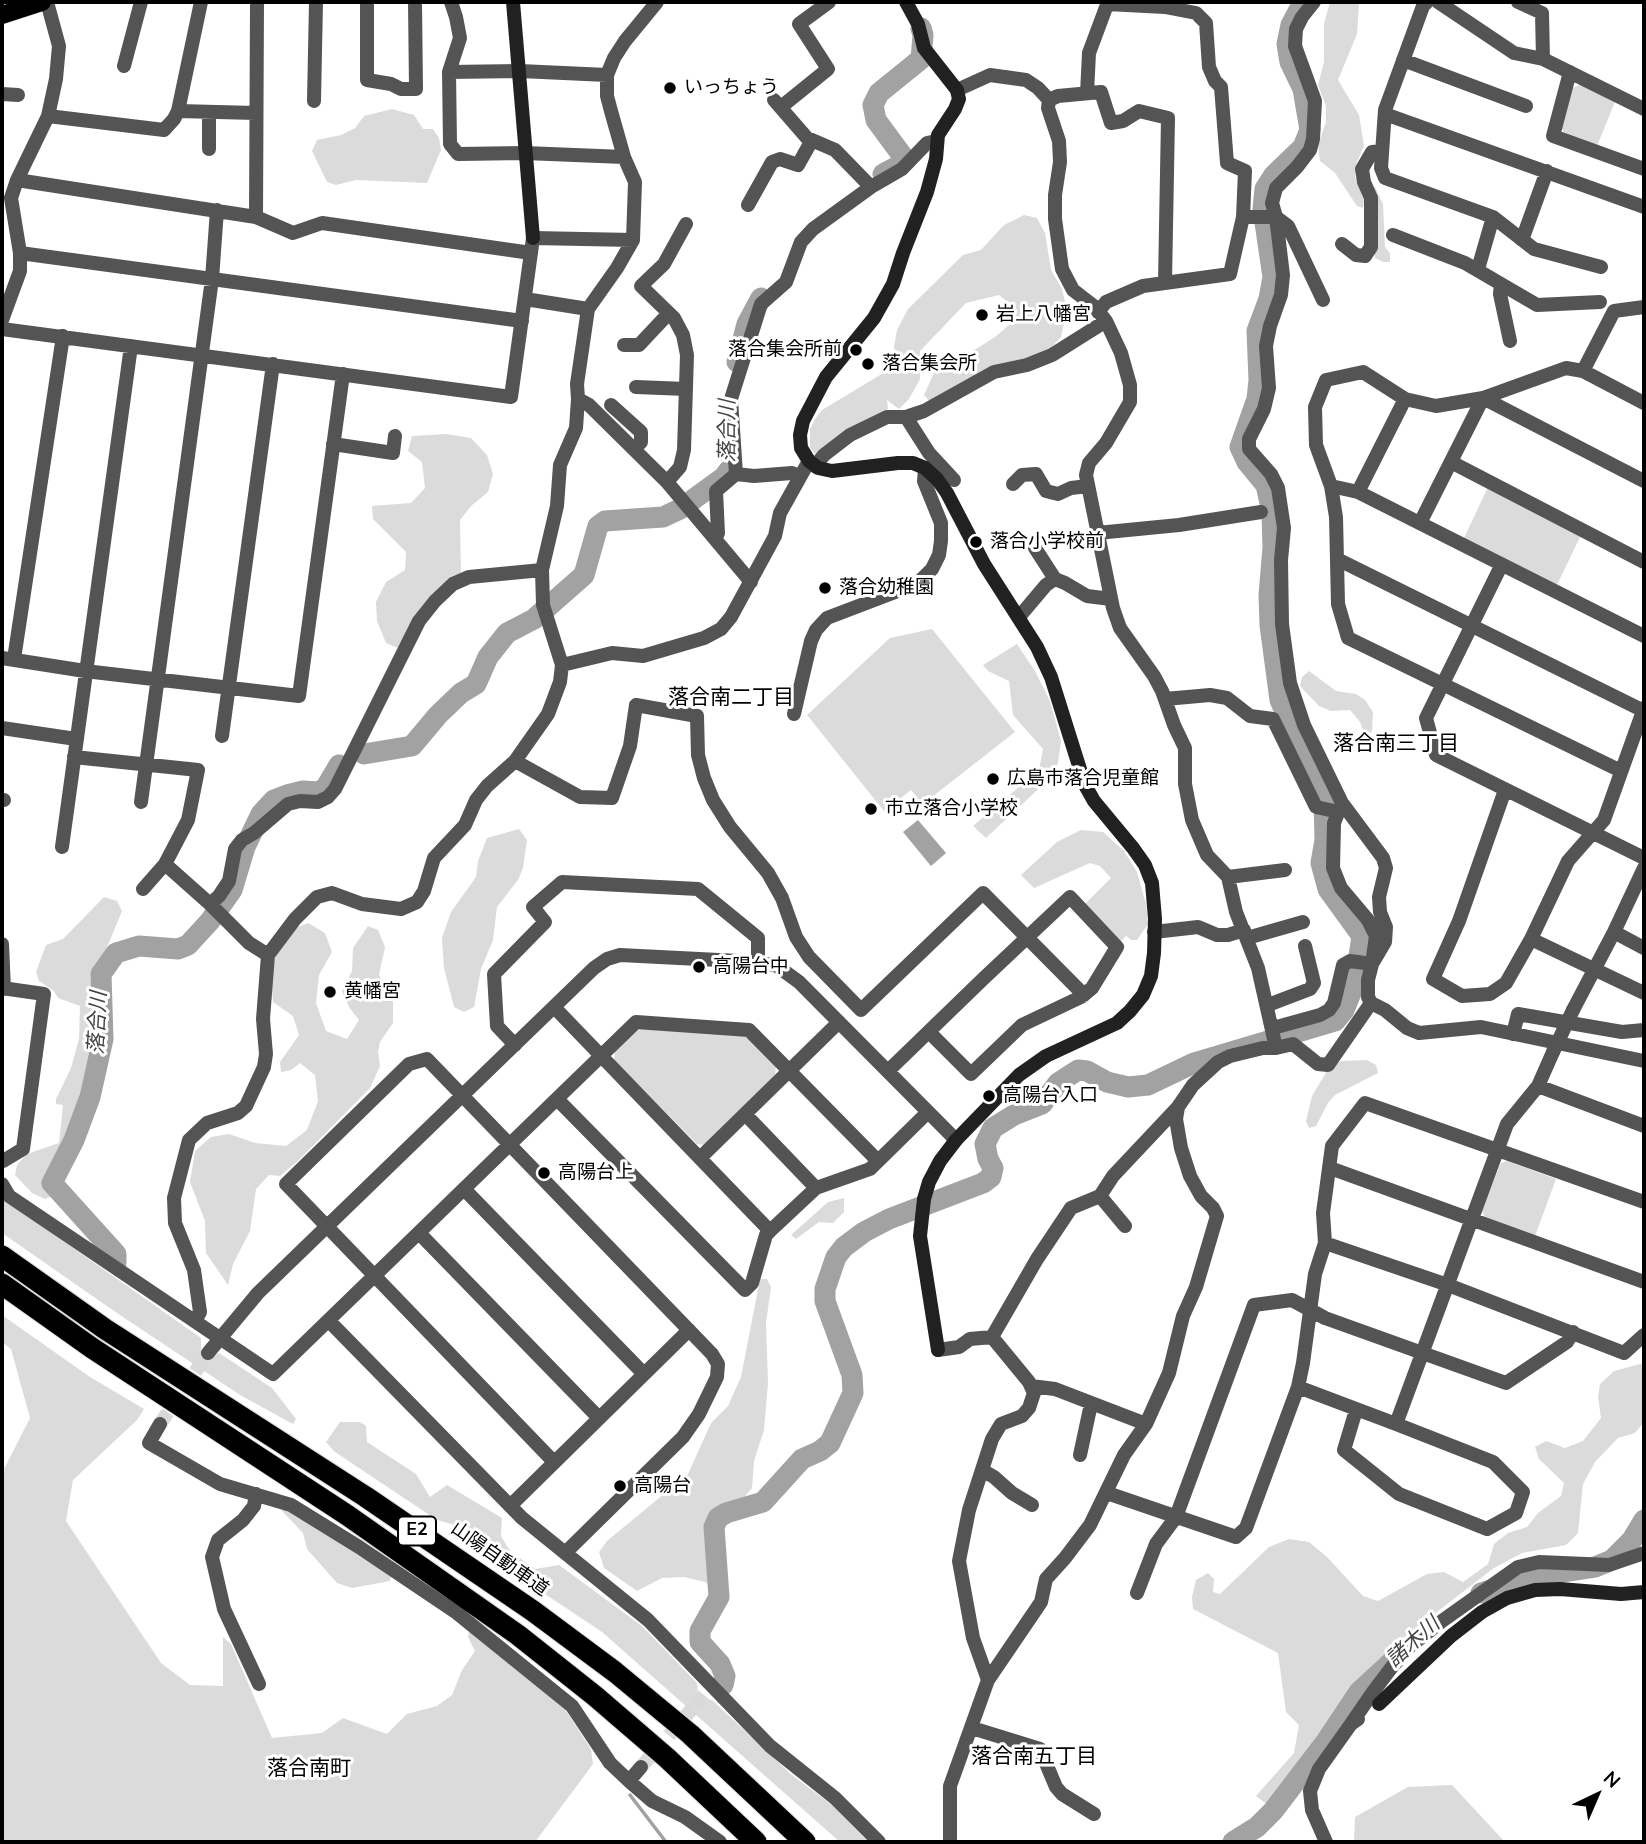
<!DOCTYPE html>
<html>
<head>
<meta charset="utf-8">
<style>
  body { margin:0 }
  #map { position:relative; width:1646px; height:1844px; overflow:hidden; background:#fff; font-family:"Nunito Sans",sans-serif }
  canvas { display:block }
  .frame { position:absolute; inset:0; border:4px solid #000; pointer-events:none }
  .north { position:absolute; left:1562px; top:1760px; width:70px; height:70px; -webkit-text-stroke:5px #fff; paint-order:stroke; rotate:44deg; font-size:19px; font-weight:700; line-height:28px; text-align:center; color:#000 }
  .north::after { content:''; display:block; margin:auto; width:24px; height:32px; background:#000; clip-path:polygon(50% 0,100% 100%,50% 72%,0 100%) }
</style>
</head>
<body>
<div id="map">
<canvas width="1646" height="1844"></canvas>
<div class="frame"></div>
<div class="north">N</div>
</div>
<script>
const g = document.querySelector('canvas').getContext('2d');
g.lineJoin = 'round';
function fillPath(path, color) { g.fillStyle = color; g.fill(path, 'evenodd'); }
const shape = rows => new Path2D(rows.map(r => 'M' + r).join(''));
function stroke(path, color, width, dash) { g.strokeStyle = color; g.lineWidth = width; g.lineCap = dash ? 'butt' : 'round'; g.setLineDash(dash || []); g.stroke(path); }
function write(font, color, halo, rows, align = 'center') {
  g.font = font + ' "Nunito Sans","Noto Sans JP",sans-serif'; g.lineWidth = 6; g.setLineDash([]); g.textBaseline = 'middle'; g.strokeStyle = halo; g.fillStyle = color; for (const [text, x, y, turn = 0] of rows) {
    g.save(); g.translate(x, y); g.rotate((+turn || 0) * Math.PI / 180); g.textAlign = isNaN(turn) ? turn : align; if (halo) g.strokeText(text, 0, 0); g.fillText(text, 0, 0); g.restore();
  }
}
const green = shape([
  [1330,2,1358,2,1359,4,1357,34,1338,80,1359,115,1364,146,1356,164,1355,177,1364,201,1363,208,1357,206,1335,173,1320,161,1318,145,1326,122,1326,106,1318,85,1324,62,1324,24],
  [1580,85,1615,102,1597,146,1565,135,1561,127,1570,92,1574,87],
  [392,109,414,115,423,129,433,129,439,138,441,150,427,183,356,180,336,185,327,182,312,151,317,140,341,135,355,128,364,116],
  [1373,187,1375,187,1383,204,1385,247,1390,253,1390,262,1383,262,1375,258],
  [1024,215,1037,218,1045,233,1051,270,1062,289,1067,310,1061,337,1050,349,929,401,924,395,933,375,944,363,965,356,995,337,1015,320,1009,303,999,295,966,303,920,351,920,379,909,399,899,409,887,400,888,409,845,431,815,454,810,448,810,429,815,419,822,410,885,372,896,358,894,347,897,330,908,309,963,255,981,250,1004,225],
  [446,434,471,438,487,455,493,474,488,492,471,506,460,520,461,573,449,582,408,638,398,648,386,643,377,621,376,602,386,582,405,570,406,552,373,519,372,506,411,503,425,488,422,462,408,451,412,436],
  [1488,487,1581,535,1556,587,1463,540],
  [932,629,1015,732,923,804,911,790,884,811,807,715,890,638],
  [1017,644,1035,671,1050,701,1061,741,1058,763,1047,781,986,838,973,826,1039,770,1043,749,1013,715,1009,681,988,671,983,665],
  [1309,671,1336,691,1356,694,1365,700,1373,712,1372,732,1365,734,1360,722,1350,710,1331,711,1319,706,1300,686,1302,677],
  [519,829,527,840,523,868,518,880,497,907,493,940,481,969,474,1007,464,1012,454,1007,444,968,442,938,451,912,476,877,478,861,487,838],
  [1081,830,1103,832,1124,851,1137,872,1146,904,1148,924,1137,940,1131,940,1126,936,1120,942,1084,905,1111,878,1100,866,1090,863,1034,888,1021,875,1057,842],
  [104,897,117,901,122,911,101,962,90,978,95,992,105,1007,101,1037,88,1089,70,1140,49,1180,55,1195,45,1199,32,1193,15,1175,17,1165,27,1154,59,1143,63,1105,56,1104,56,1099,71,1068,79,1039,80,1006,58,998,54,991,39,981,36,972,46,945,63,939],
  [308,923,325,933,332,952,319,975,316,1003,326,1031,347,1039,359,1020,349,1007,342,991,352,971,353,948,368,926,378,930,385,947,379,975,393,1000,393,1023,380,1042,378,1052,380,1066,370,1088,300,1159,280,1176,269,1175,256,1189,250,1231,233,1264,228,1285,206,1253,205,1221,190,1182,195,1151,211,1137,229,1134,255,1143,286,1146,307,1130,318,1101,315,1075,300,1063,291,1070,281,1072,280,1062,299,1035,293,1016,273,1002,271,973,277,952,296,928],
  [641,1029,747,1036,776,1065,775,1075,705,1145,697,1144,614,1060,615,1051,635,1031],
  [1367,1060,1376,1065,1378,1073,1335,1095,1328,1103,1316,1126,1309,1128,1306,1121,1312,1096,1327,1071,1341,1061],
  [1507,1161,1556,1179,1535,1236,1485,1217,1482,1211,1501,1163],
  [2,1198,201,1338,201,1352,210,1359,219,1353,272,1388,296,1419,293,1424,240,1395,114,1311,2,1233],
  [844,1198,844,1212,833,1223,819,1222,796,1239,791,1235,828,1202],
  [760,1279,767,1279,771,1287,766,1323,768,1383,764,1430,754,1461,752,1488,736,1507,716,1514,710,1526,727,1564,724,1584,717,1589,705,1582,684,1577,662,1578,637,1591,604,1568,599,1552,607,1541,688,1474,711,1423,728,1406,741,1377],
  [2,1315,90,1377,144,1409,137,1420,73,1480,66,1521,161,1663,190,1685,223,1686,223,1637,231,1644,272,1738,322,1733,343,1718,387,1734,407,1714,437,1706,452,1695,462,1670,475,1651,468,1637,469,1631,565,1709,591,1749,593,1764,535,1842,2,1842,2,1473,30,1418,11,1349,2,1342],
  [1644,1363,1644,1422,1635,1433,1618,1438,1595,1462,1583,1484,1578,1533,1566,1545,1522,1553,1494,1568,1399,1641,1367,1679,1339,1705,1289,1799,1269,1806,1256,1796,1294,1753,1299,1725,1286,1712,1278,1653,1193,1609,1192,1597,1196,1580,1208,1573,1214,1579,1213,1592,1220,1594,1269,1547,1289,1539,1309,1542,1327,1557,1363,1596,1378,1601,1427,1574,1444,1572,1463,1582,1488,1564,1494,1544,1508,1533,1527,1527,1538,1513,1561,1496,1564,1483,1539,1459,1535,1447,1546,1441,1565,1448,1583,1441,1601,1418,1598,1397,1600,1384,1614,1371],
  [340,1422,360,1422,366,1426,367,1442,416,1474,430,1497,447,1485,502,1518,501,1536,510,1551,535,1569,559,1565,642,1626,697,1683,698,1693,705,1699,712,1700,793,1776,832,1805,868,1842,840,1842,602,1632,494,1560,458,1526,437,1520,335,1452,326,1442],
  [283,1507,391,1575,390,1581,352,1588,337,1583,307,1549,303,1533,282,1511],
  [1452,1785,1505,1842,1354,1842,1355,1817,1408,1787]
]);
const water = shape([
  [918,820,946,853,931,866,903,832]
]);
const stream = shape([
  [630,1795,666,1842]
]);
const river = shape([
  [883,174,900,165,904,158,876,120,873,105,879,93,921,59,923,35,921,28],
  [737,362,747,324,761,298],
  [364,754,412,746,438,715,461,693,476,684,488,657,507,633,534,619,584,575,598,526,605,521,663,517,680,509,724,477,729,470],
  [116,1263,116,1254,52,1183,74,1140,90,1097,103,1039,101,974,116,953,139,946,178,949,188,945,210,921,232,890,245,847,261,814,274,800,287,795,303,791,319,792,326,787,339,765],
  [1481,1593,1535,1576,1595,1567,1612,1560,1632,1540,1644,1520],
  [723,1685,725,1676,720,1664,700,1642,700,1631,719,1597,714,1527,718,1518,726,1513,763,1502,802,1459,820,1451,830,1443,853,1393,852,1375,825,1301,825,1289,836,1257,844,1247,864,1232,889,1219,983,1183,991,1177,993,1168,988,1159,985,1144,993,1128,1014,1115,1042,1104,1058,1083,1078,1070,1087,1071,1107,1082,1128,1087,1148,1085,1194,1063,1335,1021,1344,1010,1355,983,1362,936,1328,889,1321,863,1325,840,1324,800,1280,700,1270,625,1269,595,1273,547,1272,512,1266,485,1247,462,1240,447,1257,399,1259,380,1257,331,1269,299,1273,277,1263,209,1265,189,1274,175,1303,147,1310,130,1303,89,1290,62,1287,44,1291,25,1299,10],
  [1233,1842,1257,1827,1273,1811,1325,1743,1359,1692,1397,1657]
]);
const streetTunnel = shape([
  [160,1424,208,1353],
  [641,1767,704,1695]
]);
const street = shape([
  [367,2,367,80,391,84,401,89,416,89,415,2],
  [451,2,456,17,460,38,449,72,450,144,458,154,525,153,624,157],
  [1314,2,1302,17,1296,29,1295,46,1315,101,1313,139,1310,150,1297,167,1276,188,1272,203,1276,217,1283,275,1281,295,1270,326,1266,346,1269,388,1264,409,1249,439,1249,449,1271,474,1278,488,1284,528,1281,560,1282,624,1290,683,1304,725,1342,803,1383,858,1386,868,1379,897,1380,912,1386,927,1385,942,1372,964,1368,980,1368,997,1371,1003],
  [1427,2,1423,6,1385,110,1381,168,1385,178,1493,217,1534,249,1601,267],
  [1438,2,1514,53,1543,59,1644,109],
  [1518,2,1542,13,1543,59],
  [1403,60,1526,106],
  [124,66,141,2],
  [449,72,520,71,607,75],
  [1570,72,1553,136,1644,169],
  [957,90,990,75,1026,80,1038,88,1049,100],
  [1087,93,1089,53,1108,2],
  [2,94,18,95],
  [774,100,807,138,835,150,871,187],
  [314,101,316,2],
  [781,107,828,69,799,24,829,2],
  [178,111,256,113],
  [209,112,209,149],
  [1385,114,1644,207],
  [48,116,164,130,174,119,178,111,201,2],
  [17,180,256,217,293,233,322,223,531,253],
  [748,205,772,162,780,159,798,165,812,140],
  [256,217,257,2],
  [1243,217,1276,217,1288,226,1323,300],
  [1393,235,1465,263,1537,305,1600,302],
  [1522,240,1547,171],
  [1342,244,1356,255,1365,256,1371,247,1371,198,1364,182,1362,169,1372,152,1382,151],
  [20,253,522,321],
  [1478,269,1493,217],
  [1501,284,1500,294,1510,341],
  [525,299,588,309],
  [1098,312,1106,302,1143,286,1230,274,1243,217,1245,171,1227,163,1221,87,1215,81,1209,67,1206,23,1196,13,1165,7,1107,4],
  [2,320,20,271,20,253,11,198,17,180,48,116,56,79,59,46,47,2],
  [2,329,511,397,533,238,633,240],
  [624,345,639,345,669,313],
  [1583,371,1644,403],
  [636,387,686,389],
  [578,399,589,405,667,482,751,582],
  [611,405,641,432,641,442,634,449],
  [906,417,929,453,954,480],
  [333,444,393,453,395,436],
  [1451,462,1644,562],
  [815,466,824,455,850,435,887,417,906,417,924,411,994,372,1027,365,1052,355,1106,321],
  [736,474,754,476,792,473,800,477],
  [667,482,680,467,684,450,687,355,683,335,674,318,641,286,664,264,686,224],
  [1013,484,1022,475,1036,474,1046,491,1058,494,1071,488,1088,486],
  [1331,486,1358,492,1644,636],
  [1358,492,1405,399],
  [1420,523,1483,398,1644,481],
  [1097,533,1179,525,1261,512],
  [716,538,718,533,716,491,736,474,731,399,761,304,786,282,801,242,813,229,871,187,902,169,927,143,936,141],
  [1035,548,1055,579],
  [1337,559,1644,711],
  [1501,566,1426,718,1436,755,1644,858],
  [1019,617,1046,585,1055,579,1065,583,1087,596,1111,599],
  [2,658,85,671,299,696,343,374],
  [14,659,63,336],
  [562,665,612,653,643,656,704,638,721,629,731,617,775,536,780,513,809,461],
  [1165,699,1210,695,1227,698,1250,716,1273,719,1316,807,1339,812],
  [794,714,811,641,816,630,827,618,903,589,920,581,932,569,939,555,941,541,941,523,924,481,925,468],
  [2,728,76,739],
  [222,736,273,364],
  [74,757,198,770,188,820,165,864,143,889],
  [515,761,580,797,612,798,630,746,636,705,697,716,698,755,704,778,713,800,730,827,768,873,782,898,796,937,809,957,861,1010,983,893,1084,995],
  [1621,771,1348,638,1338,604,1336,517,1331,486,1316,445,1315,407,1326,380,1363,372,1405,399,1436,406,1483,398,1566,368,1583,371,1614,311,1644,307],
  [1505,790,1459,921,1433,979,1462,996,1490,994,1506,983,1531,939,1568,861,1604,820,1644,708],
  [2,800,4,800],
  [141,802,212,279,217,210],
  [62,847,131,346],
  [165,864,210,904,249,943,268,955],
  [1228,877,1285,870],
  [210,904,219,896,229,881,235,849,242,840,254,833,288,804,300,801,318,802,328,797,335,789,419,621,435,601,453,584,469,577,542,570],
  [1154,932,1198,927,1217,935,1228,935,1244,930],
  [1614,932,1644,948],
  [1247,938,1303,922],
  [1531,939,1644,993],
  [2,944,4,989],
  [2,988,44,994,23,1149,3,1161],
  [1268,1005,1310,989,1314,983,1305,946],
  [554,1007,770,1231],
  [1573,1010,1614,932,1644,868],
  [1273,1028,1320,1015,1329,1010,1334,1003,1343,965,1350,961,1372,964,1376,936,1368,920,1341,888,1333,868,1334,823,1342,803],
  [1513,1034,1518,1014,1622,1032,1644,1030],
  [515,1045,497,1026,494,974,545,922,533,907,562,882,698,889,758,938,758,962],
  [1276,1048,1293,1044,1318,1064,1328,1065,1371,1003,1385,1010,1407,1028,1419,1033,1481,1027,1644,1061],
  [888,1071,983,979,1070,897,1117,947,1092,988,1081,997,1022,1025,971,1074,929,1032],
  [1538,1086,1644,1126],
  [557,1099,745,1290,752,1283,766,1235,770,1231,816,1188,870,1169,928,1112],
  [745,1114,816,1188],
  [700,1158,839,1022],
  [1330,1168,1644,1282],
  [2,1184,9,1196,273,1374,636,1022,749,1030,878,1161],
  [464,1189,644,1374],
  [1100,1196,1125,1226],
  [419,1233,599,1418],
  [1325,1243,1448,1285,1624,1353,1644,1335],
  [195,1321,200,1312,194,1270,175,1223,174,1198,189,1140,207,1123,238,1113,246,1106,264,1067,266,1054,263,1019,268,955,295,919,317,897,332,893,362,904,401,909,417,902,424,891,434,858,465,825,476,800,487,786,515,761,548,714,560,682,562,665,543,605,542,570,557,506,560,465,576,428,578,399,577,384,588,309,617,268,633,240,635,182,624,157,611,111,607,96,607,75,614,58,625,41,657,2],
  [329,1321,522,1518,648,1620,770,1746,835,1798,879,1842],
  [992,1337,1037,1259,1071,1208,1100,1196,1113,1176,1178,1107,1193,1085,1218,1062,1230,1056,1263,1048,1276,1048,1258,968,1236,912,1228,877,1207,855,1192,820,1185,784,1185,748,1174,725,1162,691,1154,676,1120,628,1113,608,1086,475,1089,463,1106,443,1130,402,1130,385,1121,353,1106,321,1095,307,1073,290,1062,269,1055,219,1055,195,1060,162,1059,141,1048,108,1049,100,1058,96,1101,92,1111,123,1123,121,1139,111,1168,118,1165,282],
  [938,1350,959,1347,970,1339,992,1337,1029,1382,1034,1393,1029,1408,1022,1416,1001,1424,992,1439,969,1510,959,1561,973,1638,988,1680,950,1786,950,1842],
  [208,1353,258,1293,594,968,607,959,620,955,758,962,777,966,799,982,956,1140],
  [1031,1386,1055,1389,1146,1424],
  [1298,1387,1396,1424,1493,1462,1523,1492,1516,1513,1487,1529,1399,1494,1344,1450,1356,1410],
  [160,1424,149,1443,220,1484,291,1505,359,1547,457,1613,572,1706,610,1763,629,1781,652,1801,685,1817,720,1842],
  [1396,1424,1507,1124,1538,1086,1553,1052],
  [1080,1455,1091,1404],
  [554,1462,286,1184,409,1064,427,1059,712,1354,718,1364,717,1377,699,1414,683,1437,565,1553],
  [982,1470,994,1477,1012,1493,1032,1505],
  [1107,1493,1236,1537,1246,1528,1298,1387,1303,1363,1315,1274,1325,1243,1323,1213,1332,1146,1365,1103,1644,1202],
  [256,1494,254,1506,243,1520,218,1540,212,1557,224,1609,259,1684],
  [510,1506,689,1330],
  [1137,1593,1156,1544,1176,1517,1254,1305,1292,1300,1325,1318,1506,1383,1567,1342,1573,1332],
  [988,1680,1041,1602,1046,1579,1065,1558,1090,1525,1124,1455,1146,1424,1169,1373,1183,1316,1196,1287,1217,1216,1213,1208,1201,1196,1190,1176,1181,1148,1176,1119,1178,1107],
  [1351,1724,1373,1692,1404,1651,1442,1621,1518,1567,1539,1562,1609,1565,1644,1553],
  [972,1728,1040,1749,1056,1787,1062,1794,1094,1814],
  [629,1781,641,1767],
  [1326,1842,1312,1810,1310,1791,1319,1769,1351,1724,1358,1719]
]);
const secondary = shape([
  [513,2,533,238],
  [906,2,918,24,924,48,957,90,959,99,955,109,938,135,936,159,927,192,903,253,893,284,874,318,826,377,803,421,800,435,801,448,809,461,818,468,832,471,898,463,913,463,925,468,937,479,947,493,984,564,1037,647,1051,677,1085,785,1094,801,1133,848,1145,865,1152,883,1155,919,1154,953,1151,976,1143,995,1130,1011,1117,1023,1046,1056,1019,1075,956,1140,940,1161,929,1182,924,1199,920,1236,938,1350],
  [1379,1704,1451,1636,1482,1612,1507,1598,1535,1590,1560,1589,1621,1594,1644,1592]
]);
const primary = shape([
  [2,15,42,2]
]);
const highway = shape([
  [2,1256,105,1329,366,1497,533,1611,615,1672,690,1734,805,1842],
  [2,1284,92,1348,347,1515,518,1635,595,1696,667,1758,756,1842]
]);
const streetBridge = shape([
  [1553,1052,1573,1010]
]);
const markers = [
  [670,88,7,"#000"],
  [982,315,7,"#000"],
  [856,350,7,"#000"],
  [868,364,7,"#000"],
  [976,542,7,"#000"],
  [825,588,7,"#000"],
  [993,779,7,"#000"],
  [871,809,7,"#000"],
  [699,967,7,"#000"],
  [330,992,7,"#000"],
  [989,1096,7,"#000"],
  [544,1173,7,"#000"],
  [620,1486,7,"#000"]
];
const shields = [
  [417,1531,38]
];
const shieldNames = [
  ["E2",417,1531]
];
const poiNames = [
  ["いっちょう",684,88],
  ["岩上八幡宮",996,315],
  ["落合集会所前",842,350,"right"],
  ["落合集会所",882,364],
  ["落合小学校前",990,542],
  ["落合幼稚園",839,588],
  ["広島市落合児童館",1007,779],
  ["市立落合小学校",885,809],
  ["高陽台中",713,967],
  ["黄幡宮",344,992],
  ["高陽台入口",1003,1096],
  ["高陽台上",558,1173],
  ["高陽台",634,1486]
];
const streetNames = [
  ["山陽自動車道",499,1560,35]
];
const waterNames = [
  ["落合川",729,431,-90],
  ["落合川",99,1023,-87],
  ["諸木川",1414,1643,-42]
];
const neighbourhoodNames = [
  ["落合南二丁目",731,699],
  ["落合南三丁目",1396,745],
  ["落合南五丁目",1034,1758],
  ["落合南町",309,1770]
];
fillPath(green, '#dbdbdb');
fillPath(water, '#a2a2a2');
stroke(stream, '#a2a2a2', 3.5);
stroke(river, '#a2a2a2', 21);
stroke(streetTunnel, '#d9d9d9', 14, [14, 7]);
stroke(primary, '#dbdbdb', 19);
stroke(highway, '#dbdbdb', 23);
stroke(street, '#545454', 14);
stroke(secondary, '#212121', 14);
stroke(primary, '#000', 18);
stroke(highway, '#000', 21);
stroke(streetBridge, '#545454', 14);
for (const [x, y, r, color] of markers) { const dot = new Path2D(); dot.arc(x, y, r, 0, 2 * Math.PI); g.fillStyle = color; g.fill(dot); stroke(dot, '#fff', 2.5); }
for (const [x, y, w] of shields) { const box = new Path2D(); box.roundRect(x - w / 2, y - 14.5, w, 29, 5); g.fillStyle = '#fff'; g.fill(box); stroke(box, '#000', 2); }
write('bold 18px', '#000', null, shieldNames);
write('19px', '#000', '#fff', poiNames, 'left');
write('19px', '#000', '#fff', streetNames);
write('italic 21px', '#434343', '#fff', waterNames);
write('21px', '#000', '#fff', neighbourhoodNames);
</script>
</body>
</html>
